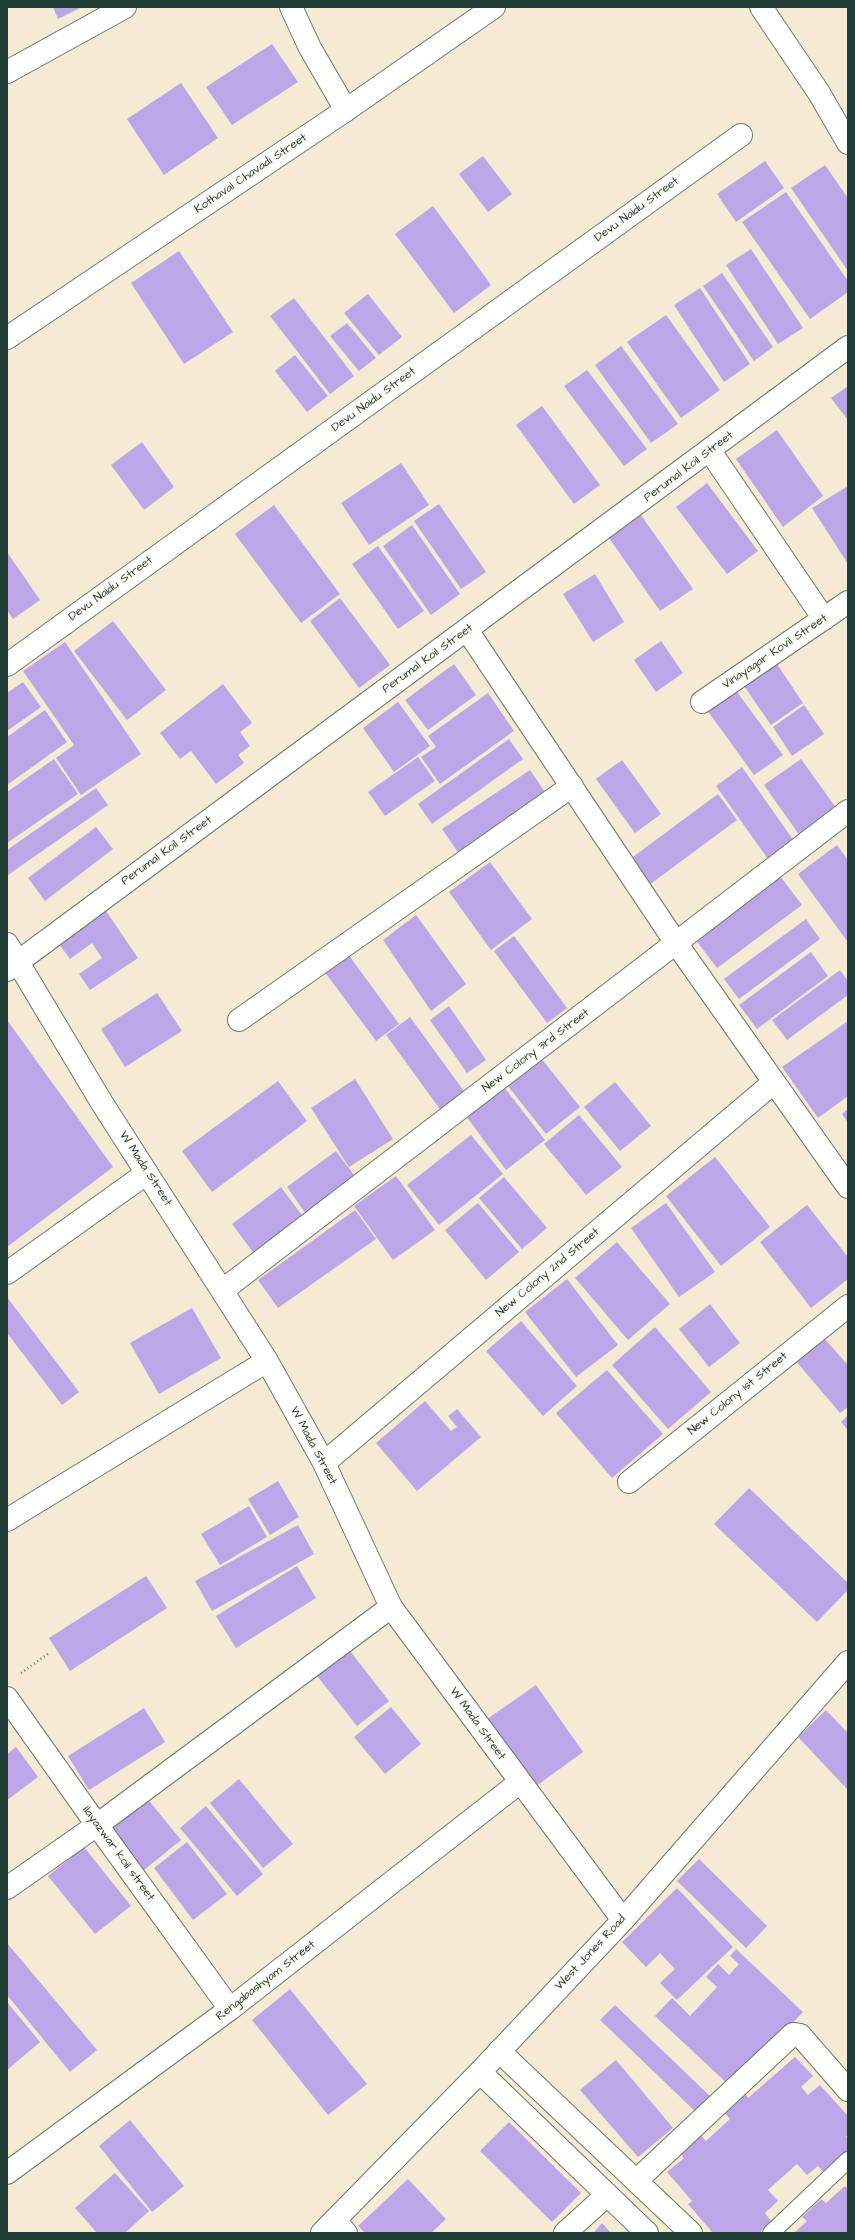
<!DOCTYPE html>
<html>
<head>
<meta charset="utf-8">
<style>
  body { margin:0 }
  #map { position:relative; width:855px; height:2240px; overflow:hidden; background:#f5ead3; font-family:"Architects Daughter",sans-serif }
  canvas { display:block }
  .frame { position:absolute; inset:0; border:8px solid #1f3d34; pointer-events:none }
</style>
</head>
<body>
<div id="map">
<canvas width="855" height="2240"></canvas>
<div class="frame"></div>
</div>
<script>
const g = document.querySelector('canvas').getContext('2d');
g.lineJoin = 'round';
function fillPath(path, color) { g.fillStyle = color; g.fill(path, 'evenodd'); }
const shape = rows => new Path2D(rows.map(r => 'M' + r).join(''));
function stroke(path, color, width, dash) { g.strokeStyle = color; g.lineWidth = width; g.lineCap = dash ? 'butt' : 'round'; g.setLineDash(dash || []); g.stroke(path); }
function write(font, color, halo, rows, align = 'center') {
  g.font = font + ' "Architects Daughter",sans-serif'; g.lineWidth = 3; g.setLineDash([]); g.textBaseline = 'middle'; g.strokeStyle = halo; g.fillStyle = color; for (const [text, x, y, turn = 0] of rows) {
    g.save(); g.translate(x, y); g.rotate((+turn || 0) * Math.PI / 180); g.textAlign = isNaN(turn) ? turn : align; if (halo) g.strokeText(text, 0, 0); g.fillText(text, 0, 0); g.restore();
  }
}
const building = shape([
  [53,7,82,7,58,19],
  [272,44,298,82,232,125,206,87],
  [181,83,218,138,164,175,127,119],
  [483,156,512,194,488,212,459,174],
  [765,161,784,188,736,222,717,194],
  [825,165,848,198,848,271,791,188],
  [786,192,848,281,848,292,810,319,742,222],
  [433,206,491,285,454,313,395,234],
  [751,249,803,328,778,344,726,265],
  [179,251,233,332,184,364,131,283],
  [722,273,773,347,754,361,703,286],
  [700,288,750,364,724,382,674,305],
  [368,294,402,337,379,355,344,313],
  [294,298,354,376,330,394,270,316],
  [666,315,720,390,681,418,627,342],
  [347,323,376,358,359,371,330,336],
  [621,346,678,424,651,443,595,365],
  [295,355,328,396,307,412,275,371],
  [587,370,647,449,624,466,564,386],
  [848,386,848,420,831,398],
  [542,406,600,485,574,504,516,425],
  [777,430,823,496,783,527,736,459],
  [142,442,174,487,144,510,111,465],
  [401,463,429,505,369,545,341,503],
  [707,483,758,551,727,574,676,507],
  [848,486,848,564,812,508],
  [439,504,486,572,461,589,414,521],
  [274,505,340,594,301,623,235,534],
  [641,515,693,589,660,611,609,538],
  [412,525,460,594,431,615,383,546],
  [378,546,424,611,398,629,352,564],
  [7,552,40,600,13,619,7,610],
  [595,574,624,622,593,642,563,594],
  [340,598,390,665,359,688,310,621],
  [113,621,166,690,127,720,74,651],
  [661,641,683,673,656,692,634,660],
  [65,642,141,754,81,795,56,758,74,745,23,671],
  [454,664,476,695,428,730,405,700],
  [777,664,803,703,771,725,744,686],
  [23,682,41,707,7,731,7,693],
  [223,684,252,723,240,732,250,746,238,755,244,763,216,784,191,751,180,759,160,733],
  [735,689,783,755,754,775,707,710],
  [488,693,514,731,440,784,421,757,436,747,428,736],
  [398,702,430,746,394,772,363,728],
  [804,705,824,734,792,756,773,727],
  [45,710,67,742,7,785,7,737],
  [509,739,523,759,432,824,418,804],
  [418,757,435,781,385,816,368,792],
  [54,759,78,794,7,843,7,792],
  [801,759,837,809,800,836,764,785],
  [622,760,661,814,635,833,596,779],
  [742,767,794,841,768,859,716,786],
  [530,770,547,795,459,854,442,829],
  [96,788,108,805,8,875,7,850],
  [718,794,737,820,645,888,626,862],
  [96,827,113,849,45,901,28,878],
  [837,845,848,860,847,941,798,874],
  [490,862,532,919,491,950,449,892],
  [780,876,802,905,717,968,695,939],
  [106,911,138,958,90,990,79,974,102,958,92,943,70,959,58,943],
  [416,915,466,984,431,1011,383,940],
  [806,919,820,939,739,999,724,979],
  [514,936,567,1008,547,1023,494,951],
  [811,952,828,976,757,1029,739,1005],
  [348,954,399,1024,376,1041,324,971],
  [840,970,848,981,848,995,787,1040,772,1020],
  [157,993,182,1031,125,1067,101,1029],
  [449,1006,486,1060,467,1073,430,1020],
  [410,1017,469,1098,445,1116,386,1035],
  [7,1020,113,1167,7,1247],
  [848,1021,848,1096,818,1118,782,1067],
  [541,1058,580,1107,546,1134,507,1085],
  [355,1079,393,1139,349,1167,311,1108],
  [278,1081,307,1121,212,1192,182,1151],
  [615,1082,651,1126,620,1151,584,1107],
  [504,1087,545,1140,506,1170,466,1116],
  [848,1109,848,1123,842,1114],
  [579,1115,622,1167,586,1195,544,1144],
  [471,1135,503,1174,439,1225,407,1185],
  [336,1151,358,1180,308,1217,287,1187],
  [715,1157,770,1227,721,1266,666,1196],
  [396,1176,435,1230,393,1260,354,1206],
  [504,1177,547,1228,522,1249,479,1198],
  [281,1187,304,1218,255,1255,232,1224],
  [478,1203,519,1252,486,1280,445,1230],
  [666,1203,715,1272,679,1297,631,1228],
  [807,1205,848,1257,848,1279,811,1308,760,1242],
  [355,1210,376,1239,278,1308,258,1280],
  [617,1242,670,1304,628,1340,575,1278],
  [567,1279,618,1345,576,1377,525,1312],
  [7,1297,79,1392,62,1405,7,1333],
  [710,1304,740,1343,709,1367,679,1329],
  [192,1308,221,1358,159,1394,130,1343],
  [521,1321,577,1386,543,1416,486,1351],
  [655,1327,711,1392,668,1429,612,1365],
  [822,1336,848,1365,848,1407,840,1413,795,1360],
  [607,1370,663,1434,612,1478,556,1413],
  [425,1401,451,1431,457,1427,448,1416,457,1409,481,1437,417,1491,376,1443],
  [848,1415,848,1430,841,1422],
  [278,1481,299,1517,270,1535,248,1499],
  [749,1488,848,1583,848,1590,817,1622,714,1524],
  [249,1506,267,1537,220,1565,201,1534],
  [298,1525,314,1554,212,1611,195,1581],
  [297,1566,316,1598,236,1648,216,1616],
  [146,1576,167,1608,70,1671,49,1638],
  [347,1647,389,1701,357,1726,314,1672],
  [536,1685,583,1752,528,1792,480,1724],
  [391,1707,421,1744,385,1774,354,1737],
  [144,1708,165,1742,89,1790,68,1756],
  [826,1710,848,1733,848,1790,798,1737],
  [16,1747,38,1777,7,1800,7,1754],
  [239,1779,293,1844,263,1868,210,1803],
  [146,1797,181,1840,144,1870,109,1826],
  [206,1806,263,1874,237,1896,180,1828],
  [187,1842,227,1894,193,1920,154,1868],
  [84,1847,131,1906,95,1934,48,1876],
  [699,1859,767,1926,746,1948,677,1881],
  [677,1888,733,1947,677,2000,660,1983,675,1969,660,1953,646,1967,622,1942],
  [7,1943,97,2050,70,2072,7,1995],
  [736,1949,803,2012,731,2087,655,2016,672,1998,690,2016,717,1987,706,1977,718,1964,729,1975,739,1964,730,1956],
  [290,1989,367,2084,328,2115,252,2020],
  [7,2002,40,2042,7,2070],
  [615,2005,713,2099,698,2114,600,2020],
  [795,2057,813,2076,801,2087,808,2095,820,2085,848,2116,848,2134,846,2137,848,2139,848,2150,824,2172,818,2166,807,2175,797,2164,768,2190,778,2201,765,2213,772,2222,759,2233,713,2233,688,2204,692,2201,667,2172,684,2158,679,2152,700,2134,706,2141,730,2119,724,2112,745,2094,748,2098],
  [616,2060,673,2128,638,2157,580,2090],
  [130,2120,184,2186,152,2212,99,2146],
  [509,2122,581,2193,552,2222,480,2151],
  [115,2173,149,2211,125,2233,97,2233,75,2208],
  [408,2179,446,2219,431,2233,365,2233,358,2226],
  [845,2186,848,2189,848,2233,794,2233,807,2221,802,2217,821,2199,826,2203],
  [602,2223,611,2233,593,2233]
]);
const path = shape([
  [21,1673,49,1653]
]);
const lane = shape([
  [771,2233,848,2160]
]);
const street = shape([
  [291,7,310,48,346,110],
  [761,7,819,93,848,143],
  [7,72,125,7],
  [710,451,824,619],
  [467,630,676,943,848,1187],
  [7,665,741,135],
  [702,702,848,602],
  [7,944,102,1103,267,1361,324,1463,391,1607,623,1920],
  [7,970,848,347],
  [239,1020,572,786],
  [7,1273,147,1173],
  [223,1290,848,811],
  [324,1463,773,1083],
  [629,1482,848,1306],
  [7,1520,267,1361],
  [7,1698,97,1825,230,2009],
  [7,1888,97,1825,391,1607],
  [499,2051,691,2233],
  [480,2072,647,2233],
  [7,2173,230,2009,520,1782],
  [636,2181,793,2034,800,2035,848,2090],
  [335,2221,346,2233],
  [565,2233,607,2195]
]);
const secondary = shape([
  [7,338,346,110,494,7],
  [322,2233,480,2072,623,1920,848,1662]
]);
const streetNames = [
  ["Kothaval Chavadi Street",251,174,-34],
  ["Devu Naidu Street",637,210,-36],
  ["Devu Naidu Street",374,400,-36],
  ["Perumal Koil Street",689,467,-37],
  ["Devu Naidu Street",111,589,-36],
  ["Vinayagar Kovil Street",775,652,-34],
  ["Perumal Koil Street",428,659,-36],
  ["Perumal Koil Street",167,851,-36],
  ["New Colony 3rd Street",536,1051,-37],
  ["W Mada Street",145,1169,57],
  ["New Colony 2nd Street",548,1273,-40],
  ["New Colony 1st Street",738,1394,-39],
  ["W Mada Street",313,1446,62],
  ["W Mada Street",477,1724,54],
  ["Ilayazwar koil street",118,1854,54],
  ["West Jones Road",591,1953,-47],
  ["Rengabashyam Street",266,1981,-38]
];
fillPath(building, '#bda6e8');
stroke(lane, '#6a7a6c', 18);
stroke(street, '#6a7a6c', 24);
stroke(secondary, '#6a7a6c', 24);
stroke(path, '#6a7a6c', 2.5, [1, 3]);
stroke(lane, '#fff', 16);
stroke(street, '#fff', 22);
stroke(secondary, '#fff', 22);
write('12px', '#1f3d34', '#fbf7ec', streetNames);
</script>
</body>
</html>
